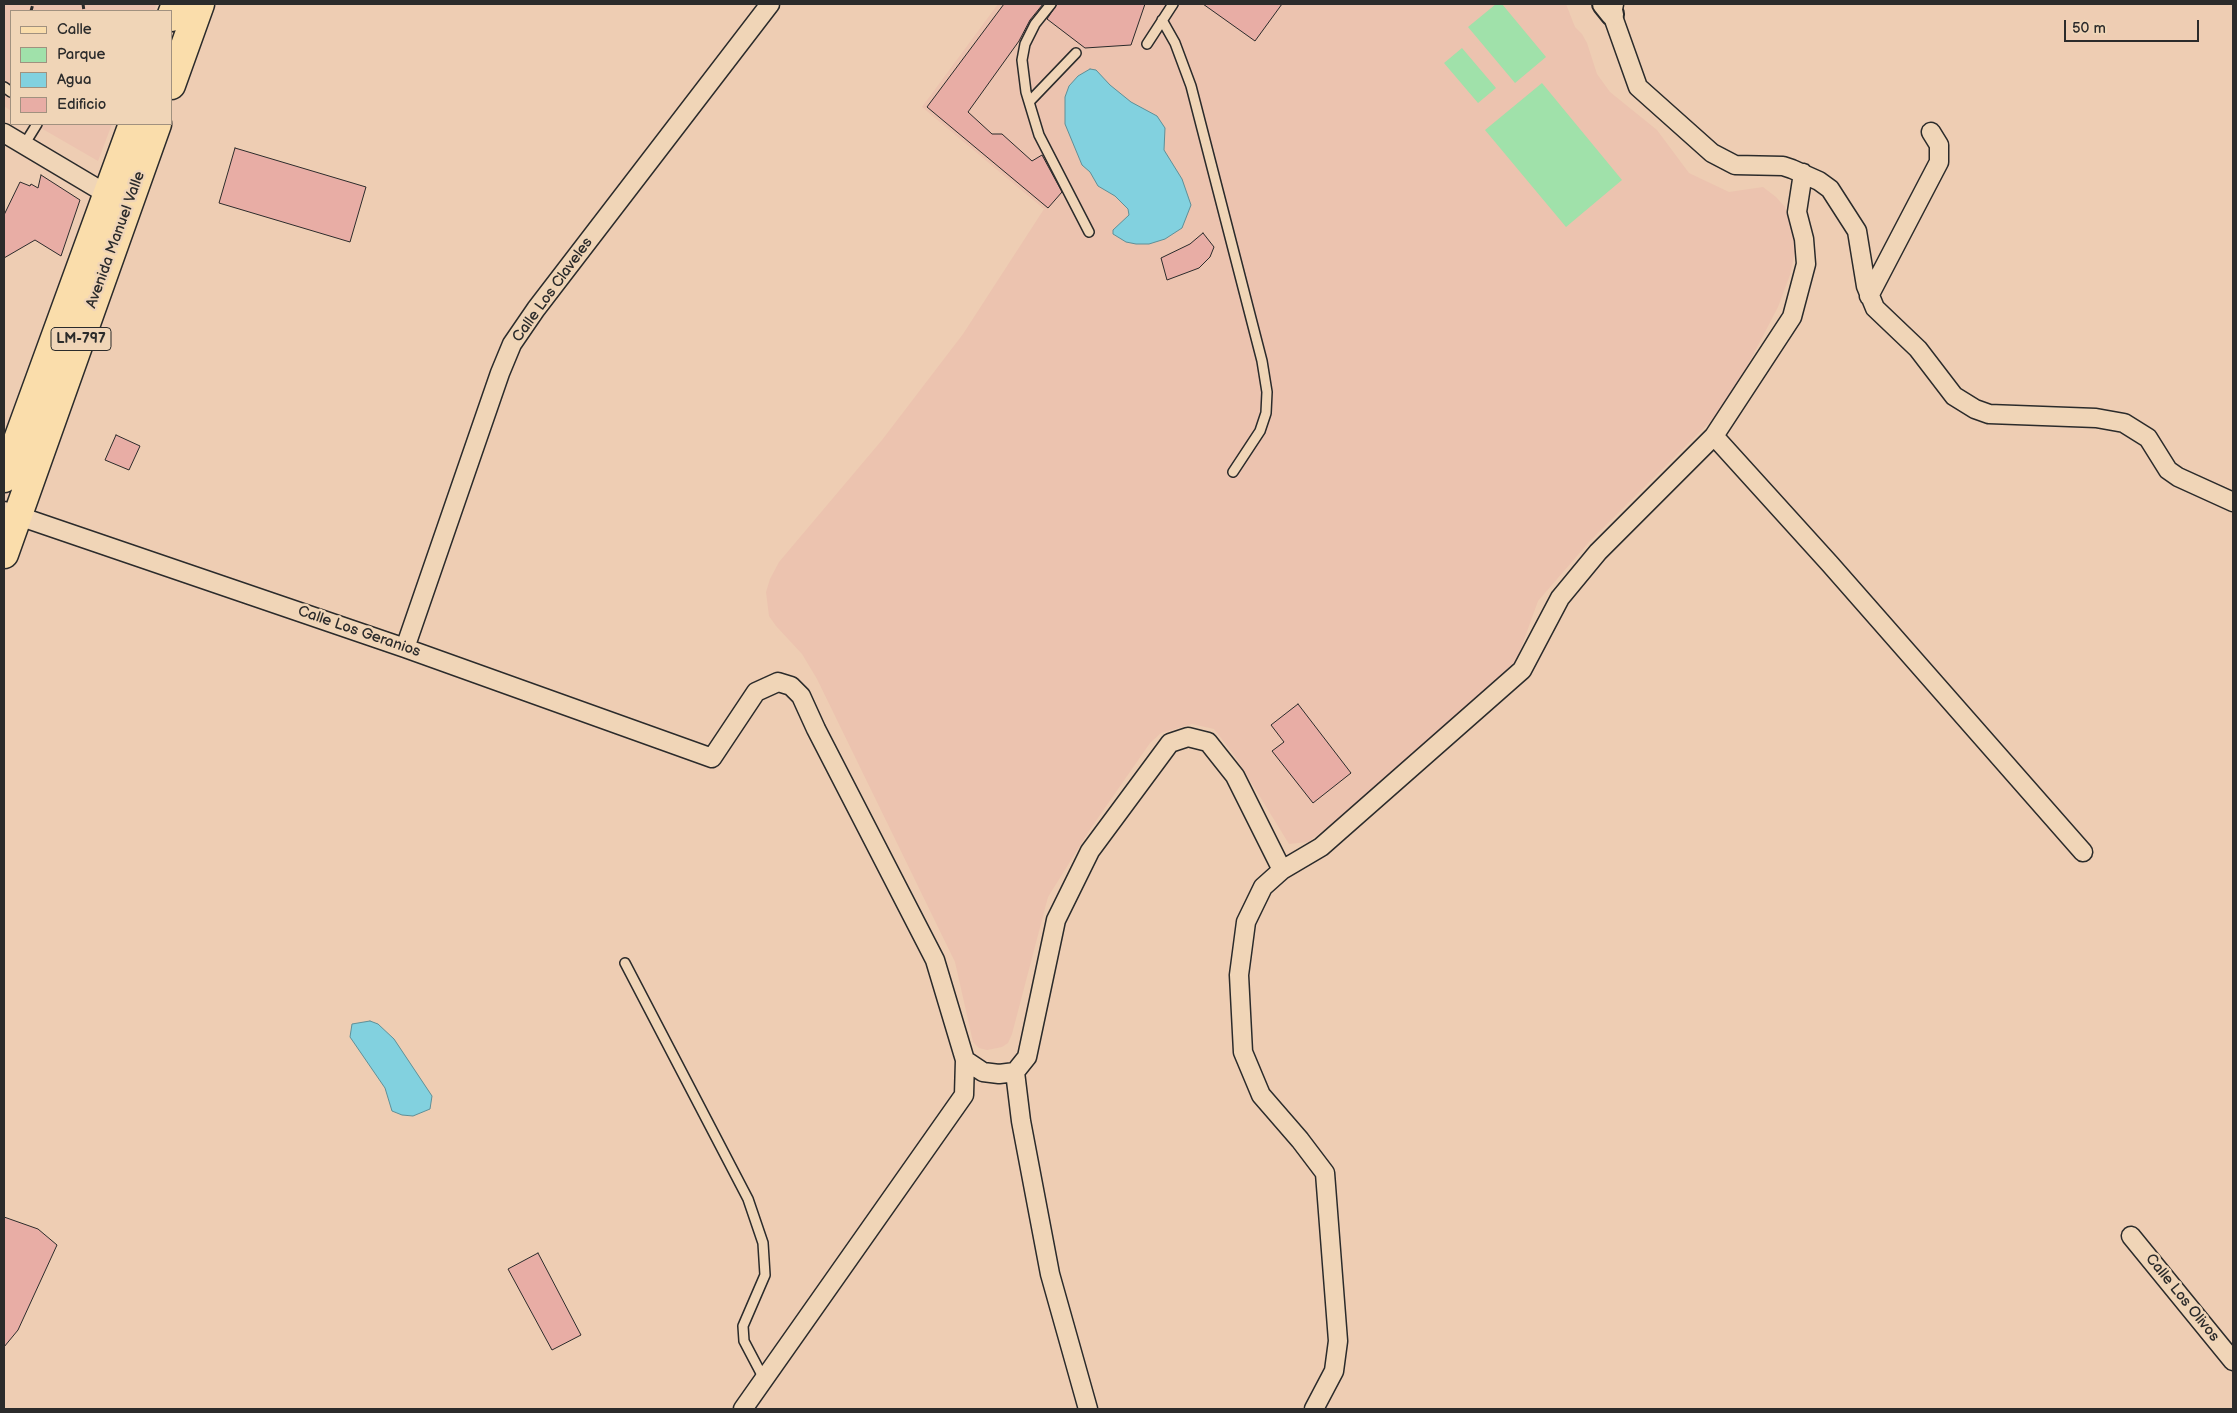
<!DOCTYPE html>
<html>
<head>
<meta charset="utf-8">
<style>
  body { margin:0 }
  #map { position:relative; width:2237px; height:1413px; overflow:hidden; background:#eecdb3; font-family:"Balsamiq Sans",sans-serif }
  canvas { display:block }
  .frame { position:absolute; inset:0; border:5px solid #2b2b2b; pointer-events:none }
  .legend { position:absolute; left:10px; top:10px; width:162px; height:115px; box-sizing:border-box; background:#f0d5b7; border:1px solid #a1917f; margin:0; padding:6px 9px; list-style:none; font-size:15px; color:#2b2b2b }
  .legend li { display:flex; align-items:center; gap:10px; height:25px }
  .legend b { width:25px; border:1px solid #a1917f }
  .scale { position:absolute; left:2064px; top:20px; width:135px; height:22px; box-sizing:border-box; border:2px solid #2b2b2b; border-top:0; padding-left:6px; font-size:15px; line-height:18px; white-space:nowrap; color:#2b2b2b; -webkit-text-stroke:4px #f0d5b7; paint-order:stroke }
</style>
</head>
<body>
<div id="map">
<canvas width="2237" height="1413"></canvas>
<div class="frame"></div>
<ul class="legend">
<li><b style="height:6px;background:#faddab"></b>Calle</li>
<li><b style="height:14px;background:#a0e1aa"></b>Parque</li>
<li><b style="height:14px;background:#82d1df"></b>Agua</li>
<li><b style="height:14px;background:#e8ada5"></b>Edificio</li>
</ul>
<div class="scale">50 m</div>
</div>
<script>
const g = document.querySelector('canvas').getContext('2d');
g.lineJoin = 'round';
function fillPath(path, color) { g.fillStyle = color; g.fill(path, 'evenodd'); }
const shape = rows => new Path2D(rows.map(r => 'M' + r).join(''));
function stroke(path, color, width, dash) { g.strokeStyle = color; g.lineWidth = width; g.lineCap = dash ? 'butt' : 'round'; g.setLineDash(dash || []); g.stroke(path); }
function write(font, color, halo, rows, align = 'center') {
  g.font = font + ' "Balsamiq Sans",sans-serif'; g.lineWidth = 5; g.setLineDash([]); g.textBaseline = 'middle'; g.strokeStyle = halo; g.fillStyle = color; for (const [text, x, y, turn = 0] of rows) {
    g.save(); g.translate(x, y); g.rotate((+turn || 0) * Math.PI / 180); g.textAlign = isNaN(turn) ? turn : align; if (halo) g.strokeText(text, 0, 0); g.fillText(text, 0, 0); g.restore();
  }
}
const built = shape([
  [4,4,157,4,154,11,11,11,11,111,4,106],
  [998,4,1566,4,1575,27,1582,34,1587,43,1597,74,1610,92,1657,130,1689,173,1729,192,1763,187,1776,197,1785,207,1796,247,1790,275,1778,307,1727,405,1590,541,1538,601,1512,673,1389,781,1308,842,1289,844,1235,756,1214,729,1192,724,1161,733,1150,743,1091,828,1048,897,1012,1034,1008,1043,1002,1047,987,1050,979,1048,973,1042,955,962,817,679,802,654,776,626,769,616,766,592,770,579,779,562,882,440,963,334,1044,209,922,107],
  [34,124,112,124,98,161]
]);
const green = shape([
  [1496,4,1502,4,1546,57,1515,83,1468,27],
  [1462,48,1496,88,1478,103,1444,63],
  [1542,83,1622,180,1566,227,1485,130]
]);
const water = shape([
  [1090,69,1096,70,1110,85,1131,102,1157,116,1165,128,1164,150,1182,179,1191,205,1182,228,1165,239,1149,244,1136,244,1126,242,1113,234,1113,230,1129,215,1128,209,1115,196,1098,186,1090,172,1082,165,1065,124,1065,97,1069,86,1078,76,1090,69],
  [370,1021,378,1024,394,1039,432,1096,430,1109,413,1116,402,1115,392,1111,385,1088,350,1037,352,1024,370,1021]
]);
const building = shape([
  [1004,4,1043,4,1030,20,1019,41,968,112,992,134,1002,134,1032,161,1042,155,1062,192,1048,208,927,107,1004,4],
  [1057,4,1145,4,1131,45,1085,48,1047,19,1057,4],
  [1203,4,1282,4,1255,41,1203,4],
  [235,148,366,187,350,242,219,203,235,148],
  [41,175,80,200,61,256,35,240,4,258,4,215,20,182,30,186,31,184,38,188,41,175],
  [1203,233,1214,247,1210,257,1199,268,1167,280,1161,258,1190,244,1203,233],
  [116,435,140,446,129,470,105,460,116,435],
  [1298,704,1351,773,1313,803,1272,751,1284,742,1271,725,1298,704],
  [4,1217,38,1229,57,1245,18,1330,4,1347,4,1217],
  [538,1253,581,1335,552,1350,508,1269,538,1253]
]);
const path = shape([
  [83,4,84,11],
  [31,11,33,4]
]);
const service = shape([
  [1051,4,1035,24,1025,44,1022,60,1026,92,1039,135,1089,232],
  [1162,20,1175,43,1191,86,1262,361,1267,392,1266,413,1260,431,1233,472],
  [1147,44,1173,4],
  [4,87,11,92],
  [1029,102,1076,53],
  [24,145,37,124],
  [625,963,748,1199,763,1243,765,1275,743,1326,744,1341,764,1379]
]);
const minor = shape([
  [1614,4,1612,14,1638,87,1712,153,1735,165,1783,166,1792,169,1819,181,1830,189,1857,231,1866,286,1875,308,1918,349,1954,396,1975,409,1989,414,2096,418,2124,423,2148,438,2168,470,2178,477,2233,502],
  [4,133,115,199],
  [1869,296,1939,162,1939,145,1931,132],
  [1714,436,1830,564,2083,852],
  [4,511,405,648,712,758,756,692,778,682,791,686,801,696,816,729,935,960,965,1060,983,1072,999,1074,1015,1072,1027,1057,1056,920,1090,851,1170,743,1188,737,1208,742,1235,776,1282,870],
  [405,648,500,373,512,344,536,309,770,4],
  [1015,1072,1021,1121,1050,1274,1088,1409],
  [2131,1236,2233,1361],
  [743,1409,964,1095,965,1060],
  [1314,1409,1334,1371,1338,1341,1325,1173,1300,1140,1261,1095,1243,1052,1239,975,1246,922,1263,887,1282,870,1321,847,1522,670,1560,598,1598,552,1714,436,1792,317,1806,264,1804,239,1797,212,1803,173]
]);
const tertiary = shape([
  [1604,4,1612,14]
]);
const primary = shape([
  [171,17,176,4],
  [171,85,200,4],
  [4,478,133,124],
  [4,554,157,124]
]);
const shields = [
  [81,339,60]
];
const shieldNames = [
  ["LM-797",81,339]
];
const streetNames = [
  ["Avenida Manuel Valle",116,240,-70],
  ["Calle Los Claveles",553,290,-54],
  ["Calle Los Geranios",359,632,19],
  ["Calle Los Olivos",2182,1298,51]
];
fillPath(built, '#ecc3af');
fillPath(green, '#a0e1aa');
fillPath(water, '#82d1df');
stroke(water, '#5f8f97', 1);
fillPath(building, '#e8ada5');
stroke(building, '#2b2b2b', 1);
stroke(service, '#2b2b2b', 12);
stroke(minor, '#2b2b2b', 21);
stroke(tertiary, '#2b2b2b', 26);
stroke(primary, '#2b2b2b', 31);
stroke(path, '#2b2b2b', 3, [5, 4]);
stroke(service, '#f0d5b7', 9);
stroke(minor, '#f0d5b7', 18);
stroke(tertiary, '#f0d5b7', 22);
stroke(primary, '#faddab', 28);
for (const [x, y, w] of shields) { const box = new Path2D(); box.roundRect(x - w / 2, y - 11.5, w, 23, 4); g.fillStyle = '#f0d5b7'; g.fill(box); stroke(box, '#2b2b2b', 1); }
write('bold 14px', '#2b2b2b', null, shieldNames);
write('15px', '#2b2b2b', '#f0d5b7', streetNames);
</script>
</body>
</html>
